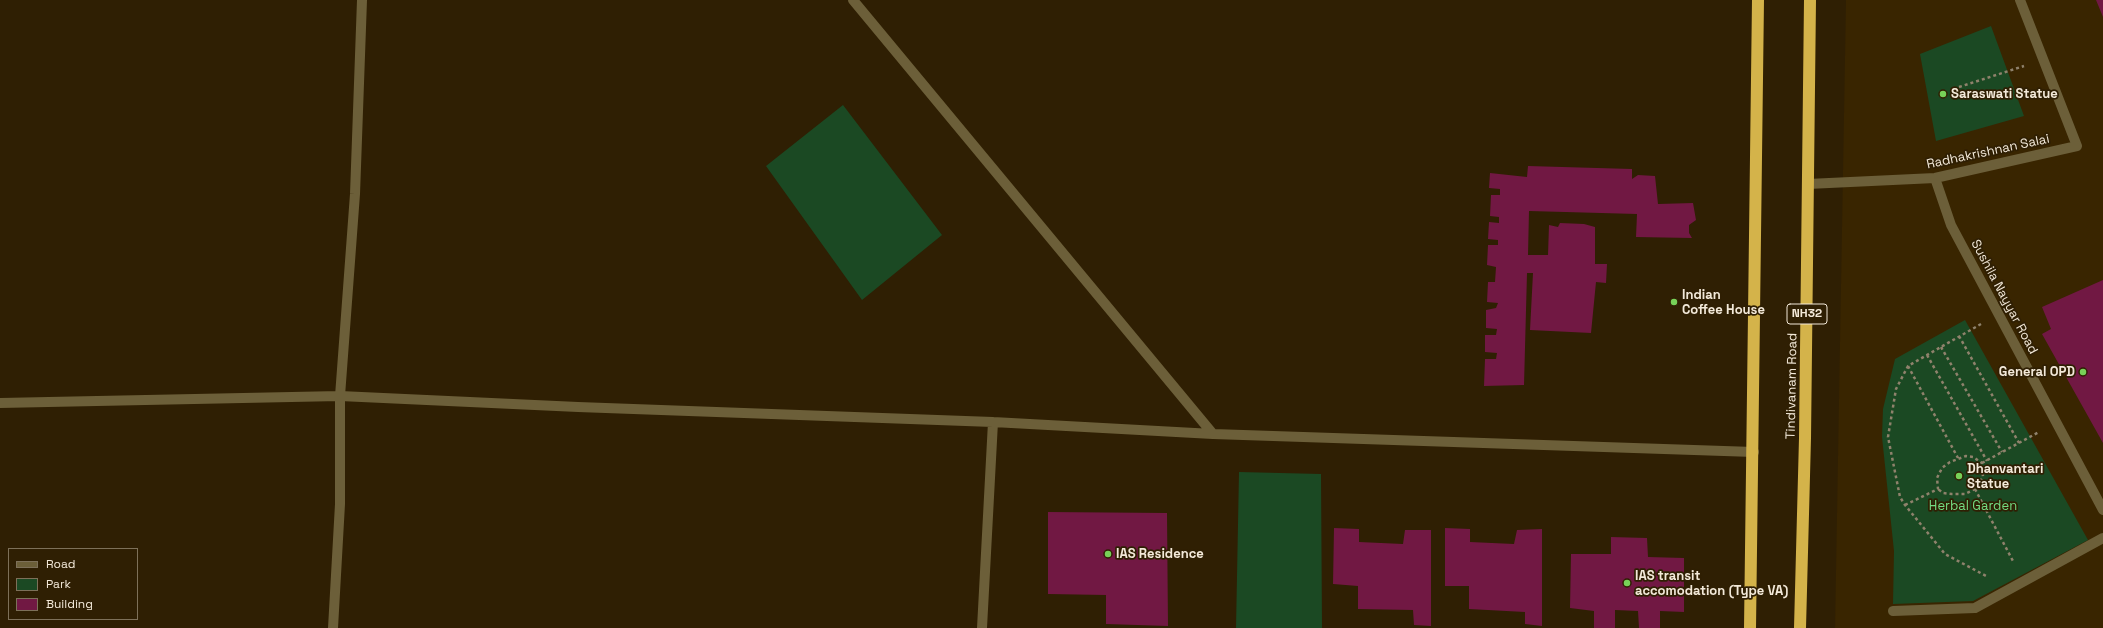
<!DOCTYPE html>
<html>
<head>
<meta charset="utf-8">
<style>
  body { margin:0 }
  #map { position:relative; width:2103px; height:628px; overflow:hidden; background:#2f1f03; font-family:"Space Grotesk",sans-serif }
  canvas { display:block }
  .legend { position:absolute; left:8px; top:548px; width:130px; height:72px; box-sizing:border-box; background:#2f1f03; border:1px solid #7d7059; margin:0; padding:5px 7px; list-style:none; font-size:12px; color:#f3e9d9 }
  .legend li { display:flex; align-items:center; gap:8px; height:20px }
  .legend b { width:20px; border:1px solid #7d7059 }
</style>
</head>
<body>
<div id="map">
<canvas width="2103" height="628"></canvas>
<ul class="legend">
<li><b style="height:5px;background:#6c5f39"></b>Road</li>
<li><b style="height:11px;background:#1b4923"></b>Park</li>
<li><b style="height:11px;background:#711843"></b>Building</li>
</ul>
</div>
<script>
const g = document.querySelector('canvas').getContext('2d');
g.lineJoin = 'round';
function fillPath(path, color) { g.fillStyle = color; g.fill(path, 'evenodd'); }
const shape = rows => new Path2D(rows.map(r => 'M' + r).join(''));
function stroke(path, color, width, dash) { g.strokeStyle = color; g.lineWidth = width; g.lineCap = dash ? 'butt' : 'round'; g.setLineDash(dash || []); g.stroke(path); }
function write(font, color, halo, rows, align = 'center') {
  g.font = font + ' "Space Grotesk",sans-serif'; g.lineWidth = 3.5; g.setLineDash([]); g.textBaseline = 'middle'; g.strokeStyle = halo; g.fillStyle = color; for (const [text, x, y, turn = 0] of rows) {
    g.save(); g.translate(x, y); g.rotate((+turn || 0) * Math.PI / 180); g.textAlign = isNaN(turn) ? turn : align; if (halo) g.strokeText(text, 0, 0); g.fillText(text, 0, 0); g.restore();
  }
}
const built = shape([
  [1846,0,2103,0,2103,628,1835,628]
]);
const green = shape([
  [1991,26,2024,116,1936,141,1920,54],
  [843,105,942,235,862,300,766,166],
  [1965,320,2088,540,1973,601,1893,604,1894,551,1882,437,1883,409,1895,359],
  [1239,472,1321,474,1322,628,1236,628]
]);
const building = shape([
  [2096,0,2103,0,2103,17],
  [1528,166,1632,169,1632,179,1638,175,1655,176,1658,204,1693,203,1696,220,1689,225,1689,233,1692,238,1636,237,1637,214,1529,211,1528,255,1548,255,1549,225,1558,227,1560,223,1584,224,1595,227,1595,264,1607,264,1606,283,1596,282,1591,333,1530,330,1533,273,1527,273,1524,385,1484,386,1485,359,1496,359,1497,353,1485,352,1485,335,1496,335,1497,329,1486,328,1486,310,1496,308,1498,303,1487,302,1488,282,1495,282,1496,267,1487,265,1488,245,1498,245,1498,240,1488,239,1489,222,1499,223,1499,217,1490,216,1491,195,1500,195,1500,189,1489,188,1490,173,1527,177],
  [2103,280,2103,443,2042,334,2051,329,2042,307],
  [1048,512,1167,513,1168,626,1106,624,1106,595,1048,594],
  [1334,528,1359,529,1359,542,1403,544,1405,530,1431,530,1431,626,1414,625,1413,610,1358,609,1358,586,1333,584],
  [1445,528,1470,529,1470,542,1514,544,1517,530,1542,529,1542,626,1525,624,1525,612,1469,609,1469,586,1445,586],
  [1611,537,1647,538,1648,557,1684,558,1684,612,1660,611,1660,628,1639,628,1638,611,1615,610,1615,628,1594,628,1594,611,1570,608,1571,554,1611,554]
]);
const path = shape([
  [1959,87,2024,66],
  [1981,324,1908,366,1896,389,1888,437,1900,497,1905,505,1945,554,1988,577],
  [1959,336,2019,443],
  [1941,347,2002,452],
  [1927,355,1987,461],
  [1908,366,1958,458],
  [1982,463,2039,432],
  [1975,489,2014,563],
  [1905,505,1938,489,1937,478,1942,468,1950,462,1966,456,1973,457,1982,463,1983,477,1975,489,1965,494,1952,494,1943,493,1938,489]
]);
const minor = shape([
  [853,0,1213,434],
  [1935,178,1951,225,2103,510],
  [1808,184,1935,178,2077,146,2020,0],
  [0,403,340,396,578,407,993,422,1213,434,1754,452],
  [1893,611,1975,608,2103,538],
  [333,628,340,504,340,396,355,194,362,0],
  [982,628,993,422]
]);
const highway = shape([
  [1750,628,1758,0],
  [1800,628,1805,438,1810,0]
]);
const markers = [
  [1943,94,4,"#78d158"],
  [1674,302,4,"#78d158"],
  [2083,372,4,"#78d158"],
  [1959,476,4,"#78d158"],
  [1108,554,4,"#78d158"],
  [1627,583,4,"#78d158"]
];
const shields = [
  [1807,314,40]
];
const shieldNames = [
  ["NH32",1807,314]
];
const poiNames = [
  ["Saraswati Statue",1951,94],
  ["Indian",1682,295],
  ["Coffee House",1682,310],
  ["General OPD",2075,372,"right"],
  ["Dhanvantari",1967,469],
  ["Statue",1967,484],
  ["IAS Residence",1116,554],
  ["IAS transit",1635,576],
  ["accomodation (Type VA)",1635,591]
];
const streetNames = [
  ["Radhakrishnan Salai",1988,152,-12],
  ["Sushila Nayyar Road",2004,297,62],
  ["Tindivanam Road",1792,386,-89]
];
const parkNames = [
  ["Herbal Garden",1973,506]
];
fillPath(built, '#392500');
fillPath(green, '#1b4923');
fillPath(building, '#711843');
stroke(path, '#8f826c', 2.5, [3, 3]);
stroke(minor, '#6c5f39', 10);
stroke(highway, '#d4b34a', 12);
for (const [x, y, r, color] of markers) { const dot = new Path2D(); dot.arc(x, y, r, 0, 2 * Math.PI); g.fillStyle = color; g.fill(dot); stroke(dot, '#2f1f03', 1.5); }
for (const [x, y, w] of shields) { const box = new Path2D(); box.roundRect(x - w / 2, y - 10, w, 20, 3); g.fillStyle = '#2f1f03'; g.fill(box); stroke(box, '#f3e9d9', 1); }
write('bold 12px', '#f3e9d9', null, shieldNames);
write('bold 13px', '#f3e9d9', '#2f1f03', poiNames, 'left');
write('13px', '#f3e9d9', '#2f1f03', streetNames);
write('13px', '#73dc83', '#2f1f03', parkNames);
</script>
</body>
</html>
